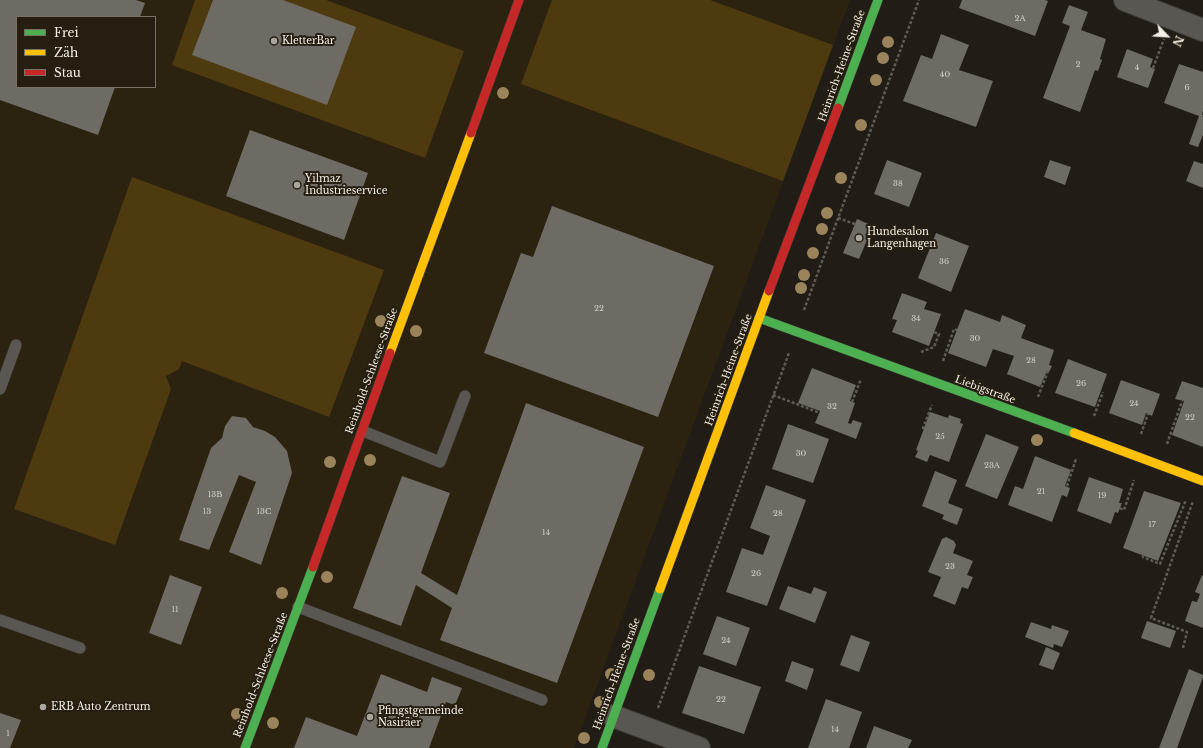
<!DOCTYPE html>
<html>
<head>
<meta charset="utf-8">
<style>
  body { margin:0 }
  #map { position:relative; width:1203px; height:748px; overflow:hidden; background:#211d16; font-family:"Libre Baskerville",serif }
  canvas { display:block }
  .legend { position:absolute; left:16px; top:16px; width:140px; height:72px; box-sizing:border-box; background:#261e11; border:1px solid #787266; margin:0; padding:5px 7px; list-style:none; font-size:12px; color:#f4efe6 }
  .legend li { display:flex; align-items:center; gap:8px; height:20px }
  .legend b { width:20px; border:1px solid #787266 }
  .north { position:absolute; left:1147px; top:16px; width:40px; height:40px; -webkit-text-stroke:3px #261e11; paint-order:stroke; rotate:115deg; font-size:11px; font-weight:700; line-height:16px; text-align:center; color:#f4efe6 }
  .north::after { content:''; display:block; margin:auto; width:14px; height:18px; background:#f4efe6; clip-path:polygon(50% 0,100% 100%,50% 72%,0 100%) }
</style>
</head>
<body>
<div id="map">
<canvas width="1203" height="748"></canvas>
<ul class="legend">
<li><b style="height:5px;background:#4caf50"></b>Frei</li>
<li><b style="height:5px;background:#ffc107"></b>Zäh</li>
<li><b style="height:5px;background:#c62828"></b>Stau</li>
</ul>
<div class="north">N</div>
</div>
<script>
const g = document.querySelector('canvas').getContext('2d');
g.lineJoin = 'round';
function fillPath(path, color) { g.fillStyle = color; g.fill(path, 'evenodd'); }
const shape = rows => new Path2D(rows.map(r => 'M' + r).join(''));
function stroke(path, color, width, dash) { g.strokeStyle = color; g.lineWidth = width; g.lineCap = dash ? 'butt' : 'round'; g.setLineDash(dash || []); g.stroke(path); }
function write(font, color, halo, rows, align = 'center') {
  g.font = font + ' "Libre Baskerville",serif'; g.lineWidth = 4; g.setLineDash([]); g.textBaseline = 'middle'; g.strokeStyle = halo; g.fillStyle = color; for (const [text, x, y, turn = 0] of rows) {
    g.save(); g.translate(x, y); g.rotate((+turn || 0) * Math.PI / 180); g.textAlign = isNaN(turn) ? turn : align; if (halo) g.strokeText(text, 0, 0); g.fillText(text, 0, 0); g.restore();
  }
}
const built = shape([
  [0,0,850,0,574,748,0,748],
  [17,17,155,17,155,87,17,87]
]);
const green = shape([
  [195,0,326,0,464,51,425,158,172,65],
  [552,0,710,0,833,45,783,181,521,84],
  [132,177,384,270,329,417,182,361,179,369,166,376,171,389,115,545,14,509]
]);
const building = shape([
  [0,0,136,0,145,3,140,17,17,17,17,87,115,87,98,135,0,100],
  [213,0,283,0,356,27,327,105,192,55],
  [962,0,1045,0,1048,1,1035,36,959,8],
  [1069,5,1088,12,1081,30,1106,39,1100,59,1102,60,1098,71,1095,70,1080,112,1043,98,1070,26,1062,23],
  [941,34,969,45,959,70,993,81,976,127,903,101,921,55,932,59],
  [1127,49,1153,59,1150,67,1155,69,1148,88,1117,77],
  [1179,64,1203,72,1203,111,1202,115,1203,115,1203,135,1198,147,1189,144,1199,116,1164,103],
  [250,130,368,173,344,240,226,196],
  [887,160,922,173,909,207,874,194],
  [1050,160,1071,167,1065,185,1044,177],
  [1194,161,1203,164,1203,188,1186,181],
  [552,206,714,266,658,417,484,353,521,253,533,257],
  [857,219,873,226,859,259,843,253],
  [936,233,969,246,951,292,918,278],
  [902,293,927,302,924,309,941,314,929,346,892,332,897,320,892,319],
  [965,309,1000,322,1002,315,1026,325,1021,338,1054,350,1049,365,1052,366,1049,372,1047,371,1040,387,1007,374,1014,356,993,349,986,367,948,353],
  [1068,359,1107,374,1095,407,1055,393],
  [812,368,856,385,850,401,855,403,848,423,851,424,853,420,862,423,856,439,815,423,820,411,798,403],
  [1121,380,1160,394,1152,416,1146,413,1142,425,1109,413],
  [1182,381,1203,388,1203,447,1172,435,1184,401,1175,399],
  [526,403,644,447,557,683,440,640,452,608,416,585,401,626,353,608,402,476,450,493,421,573,457,595],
  [930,412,948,418,949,415,961,419,960,423,963,424,949,462,930,455,927,462,915,457,918,451,916,450],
  [232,416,246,418,253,427,265,431,275,437,287,451,292,473,261,565,229,552,256,482,239,475,209,550,179,540,211,448,222,438,225,426],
  [788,424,829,439,813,483,772,469],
  [986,434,1019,447,997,499,965,486],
  [1035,456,1071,470,1065,486,1070,488,1067,497,1062,495,1052,522,1008,505,1015,486,1023,489],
  [935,471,957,480,948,503,963,509,957,525,942,519,944,515,922,506],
  [1089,477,1123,489,1119,503,1122,503,1118,513,1115,512,1111,524,1077,511],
  [766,485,806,500,767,606,726,592,742,548,763,555,770,536,750,528],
  [1144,491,1181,503,1158,561,1123,548],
  [946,537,954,541,956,545,953,553,973,561,967,575,973,577,968,589,962,587,955,605,933,596,941,577,928,572,942,539],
  [170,575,202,587,181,645,149,633],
  [1202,575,1203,576,1203,628,1185,621,1192,601,1197,602,1200,594,1195,592],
  [788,586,811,594,814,587,827,592,815,623,779,609],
  [717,616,750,628,736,666,703,654],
  [1147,621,1176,631,1170,648,1141,638],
  [1031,622,1051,629,1052,625,1069,631,1062,647,1054,644,1053,648,1025,637],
  [851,635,870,642,859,672,840,665],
  [1046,647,1060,653,1053,670,1039,665],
  [792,661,814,669,807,690,785,681],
  [699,666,761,687,744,734,682,713],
  [1189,669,1203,675,1203,677,1177,748,1159,748],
  [381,674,427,692,432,677,462,688,455,705,446,702,429,748,294,748,306,717,357,736],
  [826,699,862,712,849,748,808,748],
  [0,713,21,720,10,748,0,748],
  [874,726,912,740,908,748,866,748]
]);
const path = shape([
  [1153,68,1164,39],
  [838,218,855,224],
  [804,310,919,0],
  [921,352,934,347,939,334,934,332],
  [943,361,954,329,957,330],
  [773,395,820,413],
  [1038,397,1048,371],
  [852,402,861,379],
  [1094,416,1103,392],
  [924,428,923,428,932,405],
  [1141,434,1148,414],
  [1167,444,1182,401],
  [1067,486,1076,459],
  [1120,508,1124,510,1134,480],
  [1143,555,1143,557,1160,564,1186,500],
  [1183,648,1187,632,1151,618,1193,501],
  [658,708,789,353]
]);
const lane = shape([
  [0,389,16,345],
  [363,431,440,462,465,396],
  [298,607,542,700],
  [0,620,80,648]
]);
const street = shape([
  [1125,0,1203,30],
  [613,716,699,748]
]);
const fast = shape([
  [838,108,878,0],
  [759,318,1074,433],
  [245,748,313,567],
  [602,748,660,589]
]);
const slow = shape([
  [390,353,471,133],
  [1074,433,1203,481],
  [660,589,769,291]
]);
const jam = shape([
  [471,133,519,0],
  [769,291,838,108],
  [313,567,390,353]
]);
const trees = [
  [888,42],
  [883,58],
  [876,80],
  [503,93],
  [861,125],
  [841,178],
  [827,213],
  [822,229],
  [813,253],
  [804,275],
  [801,288],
  [381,321],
  [416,331],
  [1037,440],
  [370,460],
  [330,462],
  [327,577],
  [282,593],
  [611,674],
  [649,675],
  [600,702],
  [237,714],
  [273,723],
  [584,738]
];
const markers = [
  [274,41,4,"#aaa69d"],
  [297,185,4,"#aaa69d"],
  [859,238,4,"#aaa69d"],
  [43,707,4,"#aaa69d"],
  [370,717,4,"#aaa69d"]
];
const numberNames = [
  ["2A",1020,19],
  ["2",1078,65],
  ["4",1137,68],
  ["40",945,75],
  ["6",1187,88],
  ["38",898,184],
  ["36",944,262],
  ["22",599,309],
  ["34",916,319],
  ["30",975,339],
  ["28",1031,361],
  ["26",1081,384],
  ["24",1134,404],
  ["32",832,407],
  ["22",1190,418],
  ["25",940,437],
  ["30",801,454],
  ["23A",992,466],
  ["21",1041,492],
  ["13B",215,495],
  ["19",1102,496],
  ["13",207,512],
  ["13C",264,512],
  ["28",778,514],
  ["17",1152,525],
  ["14",546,533],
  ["23",950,567],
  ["26",756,574],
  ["11",175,610],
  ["24",726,641],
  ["22",721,700],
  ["14",835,730],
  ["1",8,734]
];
const poiNames = [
  ["KletterBar",282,41],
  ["Yilmaz",305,179],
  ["Industrieservice",305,191],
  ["Hundesalon",867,232],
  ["Langenhagen",867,244],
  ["ERB Auto Zentrum",51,707],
  ["Pfingstgemeinde",378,711],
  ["Nasiräer",378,723]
];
const streetNames = [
  ["Heinrich-Heine-Straße",842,66,-70],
  ["Heinrich-Heine-Straße",729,370,-70],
  ["Reinhold-Schleese-Straße",372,371,-70],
  ["Liebigstraße",985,390,20],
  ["Heinrich-Heine-Straße",617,674,-70],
  ["Reinhold-Schleese-Straße",261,675,-69]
];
fillPath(built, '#2c2210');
fillPath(green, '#4e3a0f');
fillPath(building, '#6e6a64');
stroke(lane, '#3c3934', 12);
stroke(street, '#3c3934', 24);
stroke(fast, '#3c3934', 10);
stroke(slow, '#3c3934', 10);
stroke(jam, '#3c3934', 10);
stroke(path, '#5e5b56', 2.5, [3, 2]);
stroke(lane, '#5a5752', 11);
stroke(street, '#5a5752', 22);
stroke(fast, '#4caf50', 9);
stroke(slow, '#ffc107', 9);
stroke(jam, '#c62828', 9);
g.fillStyle = '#9b845b';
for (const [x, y] of trees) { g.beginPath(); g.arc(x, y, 6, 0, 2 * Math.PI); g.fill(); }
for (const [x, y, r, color] of markers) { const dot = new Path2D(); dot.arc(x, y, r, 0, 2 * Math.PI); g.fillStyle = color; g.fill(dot); stroke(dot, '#261e11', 1.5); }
write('8px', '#d2cec6', null, numberNames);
write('10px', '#f4efe6', '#261e11', poiNames, 'left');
write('10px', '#f4efe6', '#261e11', streetNames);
</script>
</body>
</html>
